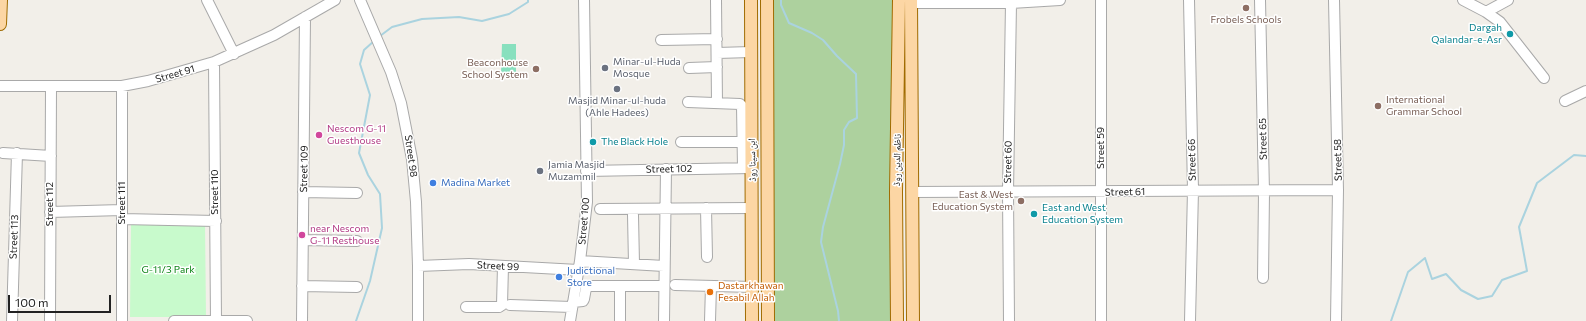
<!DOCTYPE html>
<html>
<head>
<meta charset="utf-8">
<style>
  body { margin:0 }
  #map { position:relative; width:1586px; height:321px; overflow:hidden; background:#f2efe9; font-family:Commissioner,sans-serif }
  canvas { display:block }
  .scale { position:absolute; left:8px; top:295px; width:103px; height:18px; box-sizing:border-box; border:2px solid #222; border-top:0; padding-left:5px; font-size:12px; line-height:14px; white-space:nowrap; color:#222; -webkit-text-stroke:3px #fff; paint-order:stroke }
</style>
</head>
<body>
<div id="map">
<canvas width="1586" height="321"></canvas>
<div class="scale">100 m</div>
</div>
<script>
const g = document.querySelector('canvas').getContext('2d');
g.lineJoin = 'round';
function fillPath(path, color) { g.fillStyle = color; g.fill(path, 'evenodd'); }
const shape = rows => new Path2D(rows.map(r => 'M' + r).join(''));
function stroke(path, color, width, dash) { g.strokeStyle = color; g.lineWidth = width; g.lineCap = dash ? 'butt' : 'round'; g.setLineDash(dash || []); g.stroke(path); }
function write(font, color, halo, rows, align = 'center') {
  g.font = font + ' Commissioner,"Noto Naskh Arabic",sans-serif'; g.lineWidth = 3; g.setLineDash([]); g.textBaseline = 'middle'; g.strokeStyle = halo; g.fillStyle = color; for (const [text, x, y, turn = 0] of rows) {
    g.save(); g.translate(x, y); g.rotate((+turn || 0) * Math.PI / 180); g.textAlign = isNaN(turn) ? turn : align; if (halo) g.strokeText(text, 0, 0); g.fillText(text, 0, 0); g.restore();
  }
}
const forest = shape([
  [773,0,892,0,892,321,774,321]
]);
const park = shape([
  [131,223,205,224,206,317,130,317]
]);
const pitch = shape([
  [502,44,516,44,516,73,501,73]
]);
const stream = shape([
  [781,0,781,5,789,23,812,33,823,40,837,56,856,74,857,118,849,122,844,130,844,145,840,164,823,227,821,242,838,311,839,321],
  [380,36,392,27,422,19,459,17,482,21,509,14,528,2,528,0],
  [356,321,370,281,382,228,380,194,368,175,359,153,370,95,360,64,364,50,374,41],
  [1391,321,1408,272,1425,258,1432,279,1446,274,1461,290,1478,299,1492,296,1502,280,1527,271,1519,227,1537,183,1574,155,1586,156]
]);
const minor = shape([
  [207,0,234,54],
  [360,0,391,72,401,103,412,159,416,202,418,266,418,321],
  [716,0,717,103],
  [1101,0,1101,321],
  [1189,0,1193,190,1190,321],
  [1260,0,1264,192,1263,278],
  [1334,0,1338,190,1336,321],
  [1463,0,1486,12,1500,22,1544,78],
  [911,3,1011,3,1060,0],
  [1486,12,1508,0],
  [661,40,717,39],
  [717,53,751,52],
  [214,62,216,321],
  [689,68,717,67],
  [0,86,122,86,148,81,214,62,274,35,335,0],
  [122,86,122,321],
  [1565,101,1586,91],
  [688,102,740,104,742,106,743,168],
  [681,142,743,142],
  [3,153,51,156],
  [586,171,752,168],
  [303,192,357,193],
  [912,192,1338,190],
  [706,208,707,257],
  [600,209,752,208],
  [50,212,122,210],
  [633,215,634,264],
  [122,219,216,221],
  [303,240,357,241],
  [580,261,664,266],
  [418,266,469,264,578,270],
  [675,285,753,287],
  [302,286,357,287],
  [620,286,620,321],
  [573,302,583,301,584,299,586,288,590,286,664,286],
  [510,305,572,307],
  [466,307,499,307,502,305,503,266],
  [12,321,17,153],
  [50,321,51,87],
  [174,321,247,321],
  [302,321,305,17],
  [570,321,580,261,587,202,584,0],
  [664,321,666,169],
  [710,321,711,286],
  [1009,321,1008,192,1011,3]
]);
const major = shape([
  [751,0,752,321],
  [767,0,768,321],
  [911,0,913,321],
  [0,24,1,0],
  [897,321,896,192,899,0]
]);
const markers = [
  [1246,8,4,"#8d6e63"],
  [1510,34,4,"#0f9aa8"],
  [605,68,4,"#6b7280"],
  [536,69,4,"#8d6e63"],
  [617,89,4,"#6b7280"],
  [1378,106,4,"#8d6e63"],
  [319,135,4,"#d1479c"],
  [593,142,4,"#0f9aa8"],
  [540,171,4,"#6b7280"],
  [433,183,4,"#3f7fe0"],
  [1021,201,4,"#8d6e63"],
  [1034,214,4,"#0f9aa8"],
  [302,235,4,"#d1479c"],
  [559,277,4,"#3f7fe0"],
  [710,292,4,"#e8710a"]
];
const educationNames = [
  ["Frobels Schools",1246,20,"center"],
  ["Beaconhouse",528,63],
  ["School System",528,75],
  ["International",1386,100,"left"],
  ["Grammar School",1386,112,"left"],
  ["East & West",1013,195],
  ["Education System",1013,207]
];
const cultureNames = [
  ["Dargah",1502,28,"right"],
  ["Qalandar-e-Asr",1502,40,"right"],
  ["The Black Hole",601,142],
  ["East and West",1042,208],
  ["Education System",1042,220]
];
const worshipNames = [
  ["Minar-ul-Huda",613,62],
  ["Mosque",613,74],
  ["Masjid Minar-ul-huda",617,101,"center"],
  ["(Ahle Hadees)",617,113,"center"],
  ["Jamia Masjid",548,165],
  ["Muzammil",548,177]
];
const streetNames = [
  ["Street 91",175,74,-16],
  ["Street 65",1263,139,-91],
  ["Street 59",1101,148,-90],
  ["Street 98",411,156,82],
  ["ابن سینا روڈ",752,160,-91],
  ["ناظم الدین روڈ",897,160,-89],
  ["Street 66",1192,160,-91],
  ["Street 58",1338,160,-91],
  ["Street 60",1008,162,-89],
  ["Street 109",304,169,-89],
  ["Street 102",669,169,-1],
  ["Street 110",215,192,-90],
  ["Street 61",1125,192,-1],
  ["Street 111",122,203,-90],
  ["Street 112",50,204,-90],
  ["Street 100",584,221,-85],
  ["Street 113",14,237,-88],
  ["Street 99",498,266,3]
];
const hotelNames = [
  ["Nescom G-11",327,129],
  ["Guesthouse",327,141],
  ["near Nescom",310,229],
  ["G-11 Resthouse",310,241]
];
const shopNames = [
  ["Madina Market",441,183],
  ["Judictional",567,271],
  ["Store",567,283]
];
const parkNames = [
  ["G-11/3 Park",168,270]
];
const foodNames = [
  ["Dastarkhawan",718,286],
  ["Fesabil Allah",718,298]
];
fillPath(forest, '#add19e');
fillPath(park, '#c8facc');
fillPath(pitch, '#88e0be');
stroke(stream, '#aad3df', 2);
stroke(minor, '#a9a9a9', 12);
stroke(major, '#a06b00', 14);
stroke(minor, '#fff', 10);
stroke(major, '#fcd6a4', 12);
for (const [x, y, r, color] of markers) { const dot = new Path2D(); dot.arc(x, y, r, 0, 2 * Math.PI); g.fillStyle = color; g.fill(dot); stroke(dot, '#fff', 1.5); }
write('10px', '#785e54', '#fff', educationNames, 'right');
write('10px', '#0d838f', '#fff', cultureNames, 'left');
write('10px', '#5b616d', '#fff', worshipNames, 'left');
write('10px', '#222', '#fff', streetNames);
write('10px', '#b23c85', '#fff', hotelNames, 'left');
write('10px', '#366cbe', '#fff', shopNames, 'left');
write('10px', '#0c8416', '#fff', parkNames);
write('10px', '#c56008', '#fff', foodNames, 'left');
</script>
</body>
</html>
